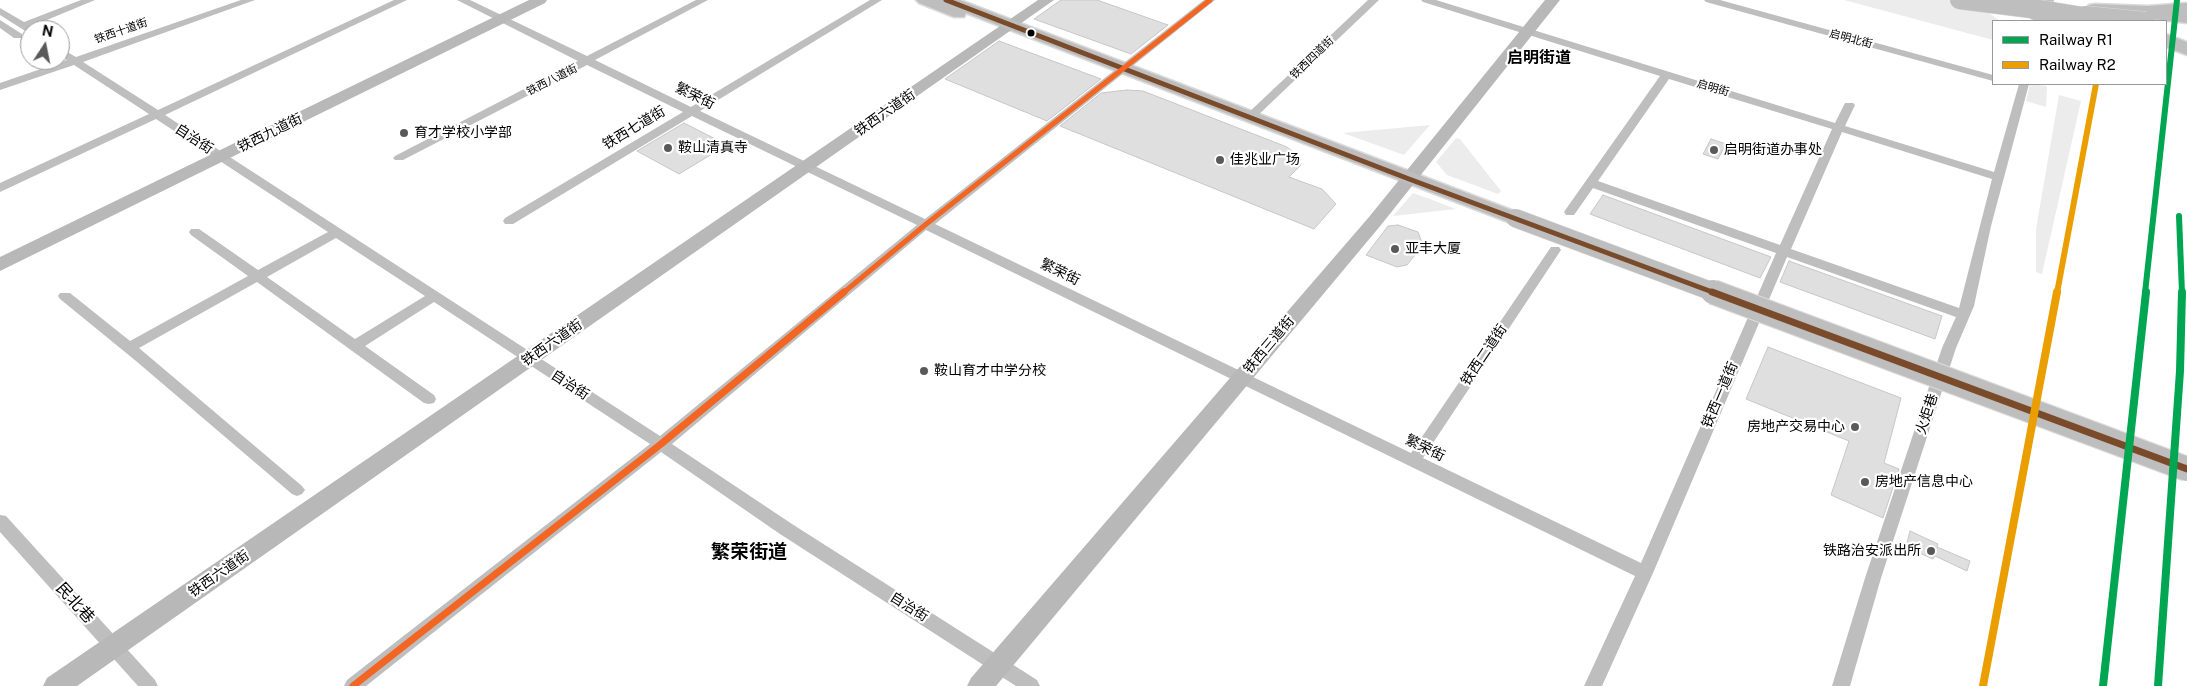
<!DOCTYPE html>
<html>
<head>
<meta charset="utf-8">
<style>
  body { margin:0 }
  #map { position:relative; width:2187px; height:686px; overflow:hidden; background:#fff; font-family:"Public Sans",sans-serif }
  canvas { display:block }
  .legend { position:absolute; left:1992px; top:20px; width:175px; height:65px; box-sizing:border-box; background:#fff; border:1px solid #999; margin:0; padding:6px 9px; list-style:none; font-size:15px; color:#000 }
  .legend li { display:flex; align-items:center; gap:10px; height:25px }
  .legend b { width:25px; border:1px solid #999 }
  .north { position:absolute; left:20px; top:20px; width:50px; height:50px; box-sizing:border-box; background:#fff; border:1px solid #999; border-radius:50%; rotate:11deg; font-size:14px; font-weight:700; line-height:20px; text-align:center; color:#000 }
  .north::after { content:''; display:block; margin:auto; width:18px; height:22px; background:#595959; clip-path:polygon(50% 0,100% 100%,50% 72%,0 100%) }
</style>
</head>
<body>
<div id="map">
<canvas width="2187" height="686"></canvas>
<ul class="legend">
<li><b style="height:6px;background:#00a651"></b>Railway R1</li>
<li><b style="height:6px;background:#eb9e00"></b>Railway R2</li>
</ul>
<div class="north">N</div>
</div>
<script>
const g = document.querySelector('canvas').getContext('2d');
g.lineJoin = 'round';
function fillPath(path, color) { g.fillStyle = color; g.fill(path, 'evenodd'); }
const shape = rows => new Path2D(rows.map(r => 'M' + r).join(''));
function stroke(path, color, width, dash) { g.strokeStyle = color; g.lineWidth = width; g.lineCap = dash ? 'butt' : 'round'; g.setLineDash(dash || []); g.stroke(path); }
function write(font, color, halo, rows, align = 'center') {
  g.font = font + ' "Public Sans","Noto Sans SC",sans-serif'; g.lineWidth = 4.5; g.setLineDash([]); g.textBaseline = 'middle'; g.strokeStyle = halo; g.fillStyle = color; for (const [text, x, y, turn = 0] of rows) {
    g.save(); g.translate(x, y); g.rotate((+turn || 0) * Math.PI / 180); g.textAlign = isNaN(turn) ? turn : align; if (halo) g.strokeText(text, 0, 0); g.fillText(text, 0, 0); g.restore();
  }
}
const green = shape([
  [1844,0,1966,0,1985,10,2000,21,1993,21,1993,40],
  [2030,84,2047,86,2046,107,2026,101],
  [2059,95,2081,101,2042,274,2036,272,2036,229],
  [1430,125,1404,155,1343,133],
  [1456,138,1460,139,1501,191,1498,194,1447,175,1436,162],
  [1413,193,1427,198,1456,209,1393,216]
]);
const building = shape([
  [1061,0,1097,0,1168,25,1131,54,1034,19,1061,0],
  [999,41,1101,79,1047,121,945,79,999,41],
  [1127,90,1143,91,1287,147,1297,155,1301,165,1289,177,1322,189,1336,204,1314,229,1060,126,1101,93,1127,90],
  [684,123,727,145,679,174,637,151,684,123],
  [1711,139,1726,144,1718,159,1703,154,1711,139],
  [1603,195,1771,257,1760,278,1590,214,1603,195],
  [1398,225,1418,232,1423,245,1407,265,1397,267,1366,255,1388,226,1398,225],
  [1789,261,1942,316,1935,339,1780,282,1789,261],
  [1768,347,1901,398,1884,463,1899,469,1883,518,1831,495,1849,441,1746,399,1768,347],
  [1910,531,1938,544,1937,547,1970,561,1967,571,1935,556,1933,559,1906,547,1910,531]
]);
const street = shape([
  [81,0,95,0,30,27,34,30,30,30,30,34,0,15,0,8,24,22,81,0],
  [241,0,255,0,83,62,158,110,394,0,407,0,165,115,660,436,917,225,692,116,513,224,505,224,503,221,505,218,683,112,587,65,403,160,395,160,393,158,395,156,578,61,457,0,470,0,587,56,696,0,708,0,595,60,691,107,870,0,882,0,700,111,925,219,1204,0,1215,0,935,224,1411,453,1551,247,1559,247,1561,250,1559,253,1423,458,1641,563,1776,253,1593,188,1574,215,1566,215,1564,212,1566,209,1660,76,1423,2,1421,0,1436,0,1835,123,1845,103,1853,103,1855,105,1845,126,1994,172,2019,84,2029,84,1991,226,1974,306,1956,348,1881,578,1850,686,1832,686,1865,578,1942,348,1956,317,1787,257,1653,573,1602,686,1584,686,1635,576,926,230,672,444,792,524,1037,680,1040,686,1016,686,780,534,661,452,366,686,344,686,347,680,650,444,434,302,365,346,434,395,436,399,434,403,429,404,424,403,257,282,139,348,302,486,305,490,302,494,297,496,292,494,136,361,60,299,58,296,60,293,70,293,130,341,248,276,191,235,189,232,191,229,199,229,258,270,328,232,156,119,0,192,0,183,149,114,74,65,0,90,0,83,67,60,60,56,60,48,76,57,241,0],
  [1669,79,1832,129,1780,245,1598,181,1669,79],
  [1842,132,1992,179,1959,308,1791,249,1842,132],
  [336,238,425,296,355,339,267,277,336,238],
  [1368,0,1379,0,1254,119,1246,119,1244,117,1246,115,1368,0],
  [1704,0,1720,0,1993,75,1993,81,1706,2,1704,0],
  [2044,0,2054,0,2046,21,2036,21,2044,0],
  [0,20,22,34,22,38,14,38,0,28,0,20],
  [0,515,6,516,155,680,158,686,138,686,0,532,0,515]
]);
const secondary = shape([
  [529,0,547,0,545,3,0,271,0,257,529,0],
  [1038,0,1054,0,77,686,43,686,47,678,1038,0],
  [1545,0,1560,0,1381,225,996,686,967,686,971,678,1369,217,1545,0]
]);
const primary = shape([
  [916,0,960,0,1522,214,1525,218,1522,222,1515,224,1508,222,966,13,964,17,954,17,919,3,916,0],
  [2131,8,2187,13,2187,23,2126,16,2123,13,2126,10,2131,8]
]);
const highway = shape([
  [2187,3,2187,13,2148,16,2095,14,2089,13,2086,9,2089,5,2095,4,2148,6,2187,3],
  [2166,34,2187,42,2187,55,2166,47,2166,34]
]);
const primaryBridgeFar1 = shape([
  [1959,0,2055,12],
  [2085,15,2146,21],
  [1515,218,1716,293]
]);
const primaryBridge = shape([
  [1713,292,2187,469]
]);
const highwayBridge = shape([
  [2036,10,2104,21]
]);
const bus1Far1 = shape([
  [946,0,1409,179,1715,293]
]);
const bus1 = shape([
  [1712,292,2187,469]
]);
const bus2Far1 = shape([
  [843,293,925,225,1210,0]
]);
const bus2 = shape([
  [353,686,661,444,844,292]
]);
const rail1Far1 = shape([
  [2179,216,2182,293],
  [2145,293,2177,0]
]);
const rail1 = shape([
  [2103,686,2146,292],
  [2158,686,2180,371,2182,292]
]);
const rail2Far1 = shape([
  [2057,293,2096,84]
]);
const rail2 = shape([
  [1983,686,2057,292]
]);
const markers = [
  [1031,33,4.5,"#000"],
  [404,133,5,"#595959"],
  [668,148,5,"#595959"],
  [1714,150,5,"#595959"],
  [1220,160,5,"#595959"],
  [1395,249,5,"#595959"],
  [924,371,5,"#595959"],
  [1855,427,5,"#595959"],
  [1865,482,5,"#595959"],
  [1931,551,5,"#595959"]
];
const farStreetnames = [
  ["铁西十道街",121,31,-19],
  ["启明北街",1851,39,15],
  ["铁西四道街",1312,58,-44],
  ["铁西八道街",552,80,-27],
  ["启明街",1713,88,17]
];
const streetNames = [
  ["繁荣街",695,96,26],
  ["铁西六道街",885,113,-35],
  ["铁西七道街",634,128,-31],
  ["铁西九道街",270,133,-26],
  ["自治街",194,139,33],
  ["繁荣街",1060,272,26],
  ["铁西六道街",552,343,-35],
  ["铁西三道街",1269,345,-50],
  ["铁西二道街",1484,355,-56],
  ["自治街",570,385,33],
  ["铁西一道街",1720,395,-67],
  ["火炬巷",1927,414,-72],
  ["繁荣街",1425,448,26],
  ["铁西六道街",219,574,-35],
  ["自治街",909,607,32]
];
const poiNames = [
  ["育才学校小学部",414,133],
  ["鞍山清真寺",678,148],
  ["启明街道办事处",1724,150],
  ["佳兆业广场",1230,160],
  ["亚丰大厦",1405,249],
  ["鞍山育才中学分校",934,371],
  ["房地产交易中心",1845,427,"right"],
  ["房地产信息中心",1875,482],
  ["铁路治安派出所",1921,551,"right"]
];
const farDistrictnames = [
  ["启明街道",1539,58]
];
const nearStreetnames = [
  ["民北巷",75,603,48]
];
const districtNames = [
  ["繁荣街道",749,552]
];
fillPath(green, '#ececec');
fillPath(building, '#dfdfdf');
stroke(building, '#c7c7c7', 1);
stroke(primary, '#dbdbdb', 3);
stroke(highway, '#dbdbdb', 3);
fillPath(street, '#bebebe');
fillPath(secondary, '#b8b8b8');
fillPath(primary, '#bebebe');
fillPath(highway, '#bebebe');
stroke(primaryBridgeFar1, '#dbdbdb', 19, []);
stroke(primaryBridge, '#dbdbdb', 26, []);
stroke(highwayBridge, '#dbdbdb', 22, []);
stroke(primaryBridgeFar1, '#bebebe', 18);
stroke(primaryBridge, '#bebebe', 24);
stroke(highwayBridge, '#bebebe', 21);
stroke(bus1Far1, '#7a4b2a', 5);
stroke(bus1, '#7a4b2a', 7);
stroke(bus2Far1, '#f26522', 5);
stroke(bus2, '#f26522', 7);
stroke(rail1Far1, '#00a651', 6);
stroke(rail1, '#00a651', 8);
stroke(rail2Far1, '#eb9e00', 6);
stroke(rail2, '#eb9e00', 8);
for (const [x, y, r, color] of markers) { const dot = new Path2D(); dot.arc(x, y, r, 0, 2 * Math.PI); g.fillStyle = color; g.fill(dot); stroke(dot, '#fff', 2); }
write('11px', '#000', '#fff', farStreetnames);
write('14px', '#000', '#fff', streetNames);
write('14px', '#000', '#fff', poiNames, 'left');
write('bold 16px', '#000', '#fff', farDistrictnames);
write('16px', '#000', '#fff', nearStreetnames);
write('bold 19px', '#000', '#fff', districtNames);
</script>
</body>
</html>
